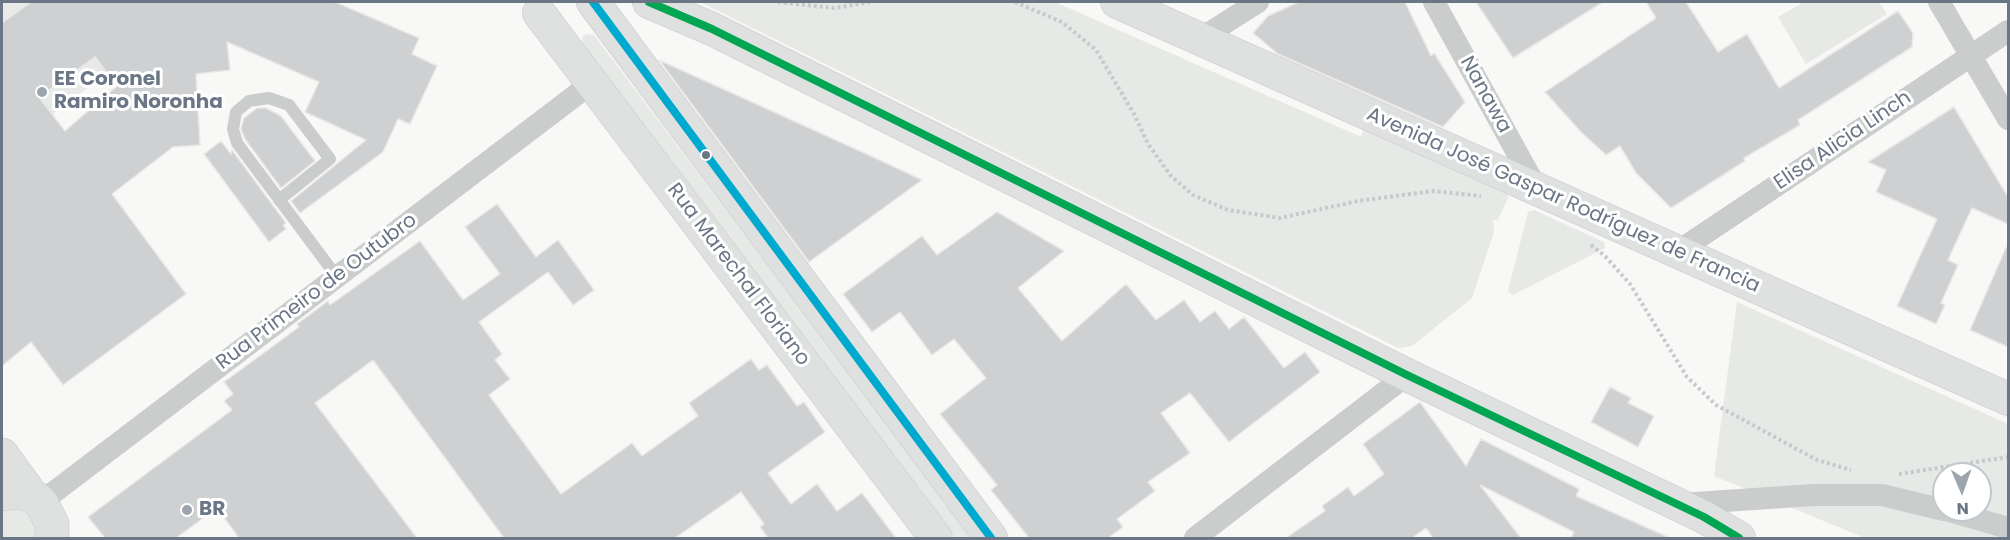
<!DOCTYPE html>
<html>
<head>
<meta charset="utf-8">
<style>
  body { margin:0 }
  #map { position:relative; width:2010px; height:540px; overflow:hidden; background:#f8f8f7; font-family:Poppins,sans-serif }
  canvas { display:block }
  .frame { position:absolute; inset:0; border:3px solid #6a7685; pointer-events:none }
  .north { position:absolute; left:1932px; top:462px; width:60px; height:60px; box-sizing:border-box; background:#fff; border:2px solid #c3c8ce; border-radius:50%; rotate:178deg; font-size:16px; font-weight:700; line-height:24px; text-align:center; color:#6a7685 }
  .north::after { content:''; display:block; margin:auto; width:21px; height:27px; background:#9ca4ad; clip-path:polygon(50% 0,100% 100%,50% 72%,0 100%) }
</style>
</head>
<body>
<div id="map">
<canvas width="2010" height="540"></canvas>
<div class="frame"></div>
<div class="north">N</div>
</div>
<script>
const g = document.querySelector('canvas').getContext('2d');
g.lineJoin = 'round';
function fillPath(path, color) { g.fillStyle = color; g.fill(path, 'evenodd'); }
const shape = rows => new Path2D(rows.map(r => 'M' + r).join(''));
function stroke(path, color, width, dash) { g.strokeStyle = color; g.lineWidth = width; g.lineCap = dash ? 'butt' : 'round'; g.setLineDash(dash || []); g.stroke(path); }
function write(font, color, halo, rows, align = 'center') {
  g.font = font + ' Poppins,sans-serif'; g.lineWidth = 6; g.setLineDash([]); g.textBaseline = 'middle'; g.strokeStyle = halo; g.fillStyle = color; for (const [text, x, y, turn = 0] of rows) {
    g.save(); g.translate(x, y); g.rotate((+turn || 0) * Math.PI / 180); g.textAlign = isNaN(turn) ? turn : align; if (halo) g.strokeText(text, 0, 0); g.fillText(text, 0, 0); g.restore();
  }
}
const built = shape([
  [2,2,54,2,108,73,2,152]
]);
const green = shape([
  [700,2,1055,2,1361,137,1365,125,1507,176,1508,198,1498,220,1493,220,1494,232,1472,298,1412,346,1398,348],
  [1804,2,1879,2,1887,14,1806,64,1778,17],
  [587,34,594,35,973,538,955,538,582,44,583,36],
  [1534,210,1604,242,1605,248,1513,295,1508,291,1528,212],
  [1737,302,2008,424,2008,538,1865,538,1714,476],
  [1944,474,1980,474,1980,510,1944,510],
  [26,505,40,538,2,538,2,507]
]);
const building = shape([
  [31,2,335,2,419,38,412,54,437,66,410,124,398,119,383,152,300,213,291,201,366,140,305,112,319,82,227,42,230,70,196,74,200,145,173,147,112,194,186,294,63,385,31,342,2,366,2,23,31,2],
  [95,57,117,86,65,131,39,97,95,57],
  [1299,2,1405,2,1431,56,1434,53,1465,102,1443,127,1278,54,1253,33,1268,16,1299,2],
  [1476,2,1603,2,1513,58,1476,2],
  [1646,2,1686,2,1718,52,1747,34,1779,88,1898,11,1913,33,1912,47,1798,120,1800,125,1744,158,1745,161,1671,208,1636,173,1620,146,1606,155,1581,132,1545,92,1656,18,1646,2],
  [659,60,871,156,922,180,809,262,659,60],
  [1954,107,2008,197,2008,224,1972,208,1948,260,1958,265,1941,303,1945,305,1936,324,1897,306,1937,219,1876,192,1886,170,1868,162,1954,107],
  [257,108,266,108,281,116,315,161,281,188,245,139,241,129,244,118,257,108],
  [221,141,231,154,232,150,286,223,283,225,286,229,269,242,204,154,221,141],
  [497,204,536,257,558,240,594,290,573,305,548,272,479,322,502,354,495,360,510,379,489,395,561,494,632,443,642,456,698,416,689,403,751,359,759,370,767,365,797,406,804,402,825,432,768,473,791,504,817,484,837,511,862,493,896,538,768,538,760,527,764,524,741,492,675,538,504,538,373,360,315,403,417,538,239,538,217,508,176,538,105,538,88,517,232,410,224,401,233,394,224,382,299,327,297,324,328,301,330,305,420,241,463,300,500,274,465,227,497,204],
  [997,212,1064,251,1018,288,1062,341,1126,284,1156,320,1184,300,1200,322,1215,311,1229,329,1244,317,1284,368,1305,352,1320,372,1229,442,1190,393,1161,413,1190,453,1148,482,1155,491,1117,519,1123,527,1108,538,1029,538,991,490,997,485,940,414,986,378,954,339,932,355,900,312,872,332,843,294,922,236,937,255,997,212],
  [2008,243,2008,347,1970,330,2008,243],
  [1610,387,1631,398,1628,403,1654,416,1638,447,1591,422,1610,387],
  [1420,402,1466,466,1481,439,1579,489,1576,496,1670,538,1571,538,1574,532,1480,485,1521,538,1433,538,1426,528,1412,538,1286,538,1325,511,1322,506,1348,487,1354,496,1384,474,1363,444,1420,402]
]);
const path = shape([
  [778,2,834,8,871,2],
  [1015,2,1062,22,1096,50,1134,114,1148,144,1171,176,1193,195,1228,210,1280,218,1358,201,1433,191,1481,196],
  [1591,245,1605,256,1630,284,1687,377,1716,405,1817,460,1851,470],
  [1899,474,2008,457]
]);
const lane = shape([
  [279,200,330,159,289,105,269,98,249,101,236,112,233,129,237,143,337,277]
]);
const street = shape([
  [1434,2,1537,189],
  [1939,2,2008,119],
  [1200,39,1258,2],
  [1677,252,2008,31],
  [41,502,593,82],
  [1680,504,1814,495,1882,495,1944,510],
  [1946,510,2008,528],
  [1195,538,1407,375]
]);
const secondary = shape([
  [593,2,991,538],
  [649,2,712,29,1407,375,1704,517,1739,538],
  [1117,2,2008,399],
  [539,13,936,538]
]);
const primary = shape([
  [2,455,31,495],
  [2,494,18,492,31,495,41,502,52,524,52,538]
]);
const bus1 = shape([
  [593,2,991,538]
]);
const bus2 = shape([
  [649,2,712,29,1407,375,1704,517,1739,538]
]);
const markers = [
  [42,92,6,"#9ca4ad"],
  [706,155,5,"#6a7685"],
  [187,510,6,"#9ca4ad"]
];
const poiNames = [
  ["EE Coronel",54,80],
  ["Ramiro Noronha",54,103],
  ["BR",199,510]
];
const streetNames = [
  ["Nanawa",1485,95,61],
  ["Elisa Alicia Linch",1843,141,-34],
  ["Avenida José Gaspar Rodríguez de Francia",1563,201,24],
  ["Rua Marechal Floriano",738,275,53],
  ["Rua Primeiro de Outubro",317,292,-37]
];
fillPath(built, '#e8eaea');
fillPath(green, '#e6e9e5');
fillPath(building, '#cfd0d1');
stroke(building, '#e8e8e6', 1.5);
stroke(secondary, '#d5d5d6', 34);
stroke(primary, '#d4d5d5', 35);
stroke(path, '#c8c9cb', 4, [3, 3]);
stroke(lane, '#cbcccc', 12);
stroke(street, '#cbcccc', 22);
stroke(secondary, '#dfe0e0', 32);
stroke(primary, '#dfe0e0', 33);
stroke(bus1, '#00a9ce', 8);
stroke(bus2, '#00a651', 8);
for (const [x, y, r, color] of markers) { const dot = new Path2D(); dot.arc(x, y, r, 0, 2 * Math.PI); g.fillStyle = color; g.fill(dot); stroke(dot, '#fff', 2); }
write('bold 20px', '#6a7685', '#fff', poiNames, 'left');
write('20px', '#6a7685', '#fff', streetNames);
</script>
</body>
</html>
